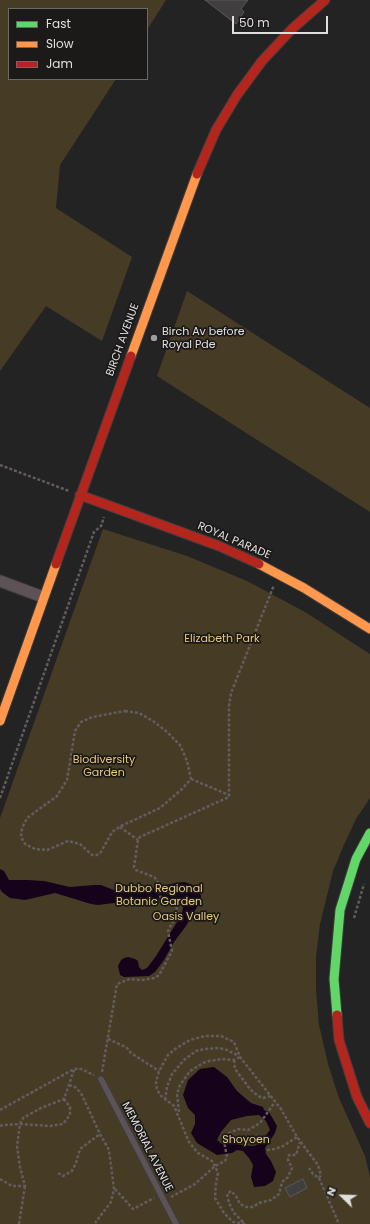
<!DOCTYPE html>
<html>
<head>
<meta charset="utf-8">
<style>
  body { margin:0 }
  #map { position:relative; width:370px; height:1224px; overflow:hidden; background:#242323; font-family:Poppins,sans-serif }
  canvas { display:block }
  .legend { position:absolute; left:8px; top:8px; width:140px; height:72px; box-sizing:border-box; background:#1c1919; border:1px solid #6a6868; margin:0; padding:5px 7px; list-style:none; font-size:12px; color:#e0dede }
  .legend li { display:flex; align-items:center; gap:8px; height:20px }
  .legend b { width:20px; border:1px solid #6a6868 }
  .north { position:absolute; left:322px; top:1176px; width:40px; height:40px; -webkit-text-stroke:3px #1c1919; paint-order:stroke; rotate:293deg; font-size:11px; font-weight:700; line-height:16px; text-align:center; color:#e0dede }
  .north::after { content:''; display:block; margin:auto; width:14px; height:18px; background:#e0dede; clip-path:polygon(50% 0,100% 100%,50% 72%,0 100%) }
  .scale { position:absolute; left:232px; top:16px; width:96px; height:18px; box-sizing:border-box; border:2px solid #e0dede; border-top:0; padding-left:5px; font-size:12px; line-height:14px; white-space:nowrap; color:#e0dede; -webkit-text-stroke:3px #1c1919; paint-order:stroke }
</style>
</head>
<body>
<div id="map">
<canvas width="370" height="1224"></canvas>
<ul class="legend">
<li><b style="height:5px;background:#63d668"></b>Fast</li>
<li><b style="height:5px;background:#ff974d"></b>Slow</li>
<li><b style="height:5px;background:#b3261e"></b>Jam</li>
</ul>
<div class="north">N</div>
<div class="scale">50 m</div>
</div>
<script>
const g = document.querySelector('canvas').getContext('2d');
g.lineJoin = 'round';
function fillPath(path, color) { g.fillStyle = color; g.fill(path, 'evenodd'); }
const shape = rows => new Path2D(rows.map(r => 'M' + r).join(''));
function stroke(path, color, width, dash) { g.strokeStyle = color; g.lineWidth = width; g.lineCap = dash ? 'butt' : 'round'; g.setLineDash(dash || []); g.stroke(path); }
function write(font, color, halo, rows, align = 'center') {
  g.font = font + ' Poppins,sans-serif'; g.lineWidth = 3.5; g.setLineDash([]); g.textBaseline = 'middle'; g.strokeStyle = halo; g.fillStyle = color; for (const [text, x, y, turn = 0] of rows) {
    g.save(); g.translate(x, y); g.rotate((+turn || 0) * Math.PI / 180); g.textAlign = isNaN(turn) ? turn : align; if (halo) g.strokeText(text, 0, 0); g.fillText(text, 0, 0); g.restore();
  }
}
const green = shape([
  [0,0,166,0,147,30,147,9,9,9,9,79,116,79,60,165,56,208,132,257,102,341,46,306,0,371],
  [187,291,370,408,370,512,157,376],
  [103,529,187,556,247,581,305,612,370,654,370,798,356,819,343,847,333,871,320,924,316,957,316,990,319,1025,328,1064,339,1098,365,1156,370,1177,370,1224,0,1224,0,818]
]);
const water = shape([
  [0,869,4,871,9,880,28,880,44,881,70,887,94,885,101,885,119,892,126,893,132,893,175,883,184,882,191,884,199,889,201,896,201,900,186,926,174,942,164,960,155,972,149,976,124,977,120,975,118,966,121,960,124,958,128,957,135,959,138,961,139,967,142,970,147,968,156,956,182,914,183,908,180,902,162,899,154,900,141,904,114,903,98,905,91,904,55,893,25,900,10,898,2,892,0,889],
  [214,1067,227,1077,237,1091,251,1103,263,1107,264,1110,269,1112,277,1126,275,1133,265,1148,266,1154,271,1161,276,1172,273,1181,265,1186,254,1187,251,1177,253,1165,249,1158,243,1151,237,1150,232,1153,217,1155,197,1143,191,1133,195,1124,195,1115,188,1108,183,1095,188,1080,200,1069],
  [259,1115,266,1121,270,1130,260,1143,254,1146,240,1145,230,1141,227,1144,222,1144,217,1140,221,1132,231,1120,247,1116]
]);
const building = shape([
  [205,0,248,0,241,9,244,12,236,24,205,0],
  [303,1179,307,1188,290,1197,285,1188,303,1179]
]);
const path = shape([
  [0,465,69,491],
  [125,711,139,713,153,721,167,732,180,745,187,761,191,779,182,789,160,808,121,826,112,832,101,852,97,855,92,855,80,844,68,841,47,850,35,849,25,844,21,837,22,828,27,818,57,796,67,780,75,731,81,722,92,717,125,711],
  [191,779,229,795],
  [0,798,94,532,101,526,104,517],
  [120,827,138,840],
  [354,918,364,884],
  [108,1039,126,1047,131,1053,159,1071],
  [234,1060,235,1069,250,1089,258,1096,263,1098,270,1096],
  [102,1072,117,984,130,979,141,980,155,978,159,975,172,951,168,931,178,912,176,906,170,904,162,905,157,880,154,877,136,870,134,867,138,840,140,837,229,797,229,706,231,693,274,585],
  [69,1085,75,1087,81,1093,100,1134,109,1150,114,1189,111,1202,95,1223],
  [165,1100,167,1087,172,1074,184,1060,196,1051,205,1049,219,1048,227,1050,239,1056],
  [0,1110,74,1069,81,1069,94,1075],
  [179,1112,177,1094,180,1085,190,1071,203,1063,209,1061,222,1059,234,1060,240,1057],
  [0,1126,3,1125,20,1124,50,1126,63,1124,70,1115,70,1107,64,1099],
  [267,1150,275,1149,283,1146,297,1137],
  [58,1173,63,1176,72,1171,76,1163,80,1149,100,1134],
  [319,1178,339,1224],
  [0,1179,12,1186,25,1186,20,1167,17,1146,20,1124,23,1118,41,1108,64,1099,74,1070],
  [115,1189,133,1209,154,1198],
  [171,1197,195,1184,215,1166,225,1161,227,1157,224,1141,225,1137,231,1132,239,1129,248,1130,260,1123,275,1102],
  [243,1222,234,1213,229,1203,227,1194,231,1191,236,1196,240,1204,246,1207,253,1207,259,1203,271,1200,279,1194,282,1182,288,1177,292,1168,288,1160,289,1155,296,1155,300,1142],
  [19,1224,25,1186],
  [245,1224,243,1223,233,1222,224,1213,215,1198,216,1183,218,1173,215,1166,212,1161,198,1153,189,1142,174,1106,160,1095,157,1089,156,1082,159,1071,168,1055,175,1049,190,1040,205,1036,221,1036,234,1042,240,1057,281,1109,297,1137,318,1165,321,1175,319,1178,313,1174,309,1168]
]);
const lane = shape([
  [101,1079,176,1224]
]);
const street = shape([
  [0,581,43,597]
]);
const fast = shape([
  [337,1015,334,979,340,910,356,859,370,833]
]);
const slow = shape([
  [131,356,197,174],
  [259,564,304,588,370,629],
  [0,721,56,564]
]);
const jam = shape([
  [197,174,216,130,237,95,262,61,292,29,325,0],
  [80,495,219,546,259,564],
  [56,564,131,356],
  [337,1015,339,1040,357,1097,370,1123]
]);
const markers = [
  [154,338,4,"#9e9d9d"]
];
const poiNames = [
  ["Birch Av before",162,332],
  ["Royal Pde",162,345]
];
const streetNames = [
  ["BIRCH AVENUE",123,340,-70],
  ["ROYAL PARADE",234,541,23],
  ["MEMORIAL AVENUE",147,1147,63]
];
const parkNames = [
  ["Elizabeth Park",222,639],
  ["Biodiversity",104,760],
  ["Garden",104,773],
  ["Dubbo Regional",159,889],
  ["Botanic Garden",159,902],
  ["Oasis Valley",186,917],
  ["Shoyoen",246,1140]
];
fillPath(green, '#463c25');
fillPath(water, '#16031b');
fillPath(building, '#403e3e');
stroke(building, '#5a5959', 1);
stroke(lane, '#3e3d3d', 8);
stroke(street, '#3e3d3d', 13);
stroke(fast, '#3e3d3d', 11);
stroke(slow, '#3e3d3d', 11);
stroke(jam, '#3e3d3d', 11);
stroke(path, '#635c5e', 2.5, [3, 2]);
stroke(lane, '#5d5256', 5.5);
stroke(street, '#5d5256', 11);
stroke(fast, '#63d668', 9);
stroke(slow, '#ff974d', 9);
stroke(jam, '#b3261e', 9);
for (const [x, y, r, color] of markers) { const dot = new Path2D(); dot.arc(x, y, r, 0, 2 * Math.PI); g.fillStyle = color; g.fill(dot); stroke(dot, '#1c1919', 1.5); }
write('11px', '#e0dede', '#1c1919', poiNames, 'left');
write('11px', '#e0dede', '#1c1919', streetNames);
write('11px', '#e6c77d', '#1c1919', parkNames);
</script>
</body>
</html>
